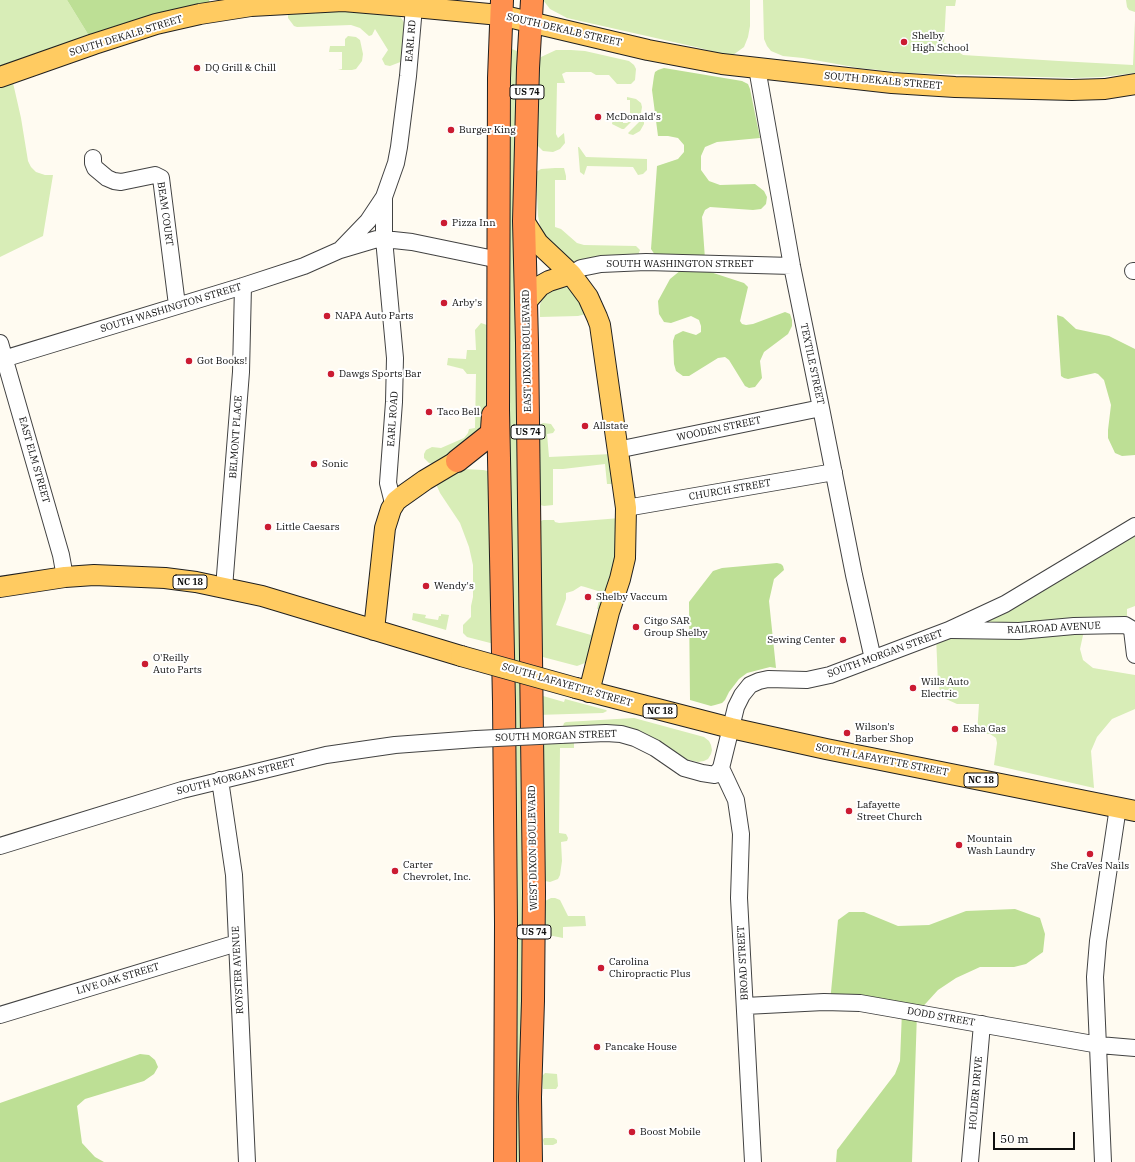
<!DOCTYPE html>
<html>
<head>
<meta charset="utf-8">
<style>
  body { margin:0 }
  #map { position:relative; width:1135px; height:1162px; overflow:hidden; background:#fffbf1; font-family:"IBM Plex Serif",serif }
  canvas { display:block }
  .scale { position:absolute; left:993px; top:1132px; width:82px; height:18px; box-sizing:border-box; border:2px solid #0f0f0f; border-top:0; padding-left:5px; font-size:12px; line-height:14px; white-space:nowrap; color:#0f0f0f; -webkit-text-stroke:3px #fff; paint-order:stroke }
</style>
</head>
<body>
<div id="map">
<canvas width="1135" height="1162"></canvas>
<div class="scale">50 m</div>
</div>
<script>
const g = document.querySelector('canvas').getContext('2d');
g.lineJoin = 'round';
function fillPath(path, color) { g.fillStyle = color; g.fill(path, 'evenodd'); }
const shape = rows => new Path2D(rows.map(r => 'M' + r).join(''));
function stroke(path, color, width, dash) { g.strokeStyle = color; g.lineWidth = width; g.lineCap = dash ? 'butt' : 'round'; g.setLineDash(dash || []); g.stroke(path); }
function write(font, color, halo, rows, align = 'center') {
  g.font = font + ' "IBM Plex Serif",serif'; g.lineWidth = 4; g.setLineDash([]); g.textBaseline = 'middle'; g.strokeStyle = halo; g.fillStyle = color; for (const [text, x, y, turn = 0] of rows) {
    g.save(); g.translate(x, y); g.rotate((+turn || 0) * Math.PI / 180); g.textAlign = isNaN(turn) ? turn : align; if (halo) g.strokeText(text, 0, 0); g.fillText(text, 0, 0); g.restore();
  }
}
const green = shape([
  [0,0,67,0,94,44,11,74,21,118,28,161,31,167,36,172,45,175,53,175,43,236,0,257],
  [543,0,750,0,750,26,748,37,744,47,733,55,725,55,700,48,567,18,550,9],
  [763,0,956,0,955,6,946,6,944,43,953,44,956,51,960,53,963,55,1059,61,1133,65,1135,20,1135,73,1102,77,1075,78,909,73,859,68,803,58,783,56,771,51,767,46,764,39],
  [1126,0,1135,0,1135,12,1129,10,1127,7],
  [291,12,367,12,400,16,405,24,403,61,390,66,385,65,382,59,388,50,375,29,372,35,369,36,360,28,351,25,297,27,294,26,288,18,288,14],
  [348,36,356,37,360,40,363,54,362,61,356,69,352,70,338,70,342,69,342,52,329,52,330,46,345,46,345,39],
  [509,48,517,51,515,194,516,318,527,1162,513,1162,507,317],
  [556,50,571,50,585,51,629,61,634,65,636,69,635,80,631,84,617,84,609,75,596,75,591,72,566,72,562,74,565,83,557,83,556,134,558,138,564,133,565,143,560,149,553,152,543,151,537,145,537,63,541,57],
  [627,97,636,99,641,103,642,107,641,113,630,116,630,100,627,100],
  [613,119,623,119,623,123,627,123,630,121,631,122,624,129,622,129,612,124],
  [641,120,644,120,644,124,640,131,633,135,629,134,628,133],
  [578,147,579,147,586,157,647,159,647,170,643,174,638,175,633,167,587,166,584,175,580,172],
  [555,168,564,168,566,176,566,180,555,180,555,227,561,229,577,243,584,245,636,246,640,250,638,255,592,259,573,262,567,262,556,256,541,230,538,216,536,172,541,169],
  [567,287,576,291,590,313,578,316,540,317,540,305,542,300,547,293,554,289],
  [481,323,487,325,492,338,486,432,433,464,429,463,424,458,424,454,426,450,432,447,441,448,464,438,468,433,469,429,475,428,476,374,467,374,463,369,447,365,448,358,466,359,467,350,476,350,475,330],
  [543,423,551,424,555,430,553,433,547,434,549,457,612,454,617,484,607,484,605,464,563,469,553,469,553,505,544,506,540,505,537,500,538,426],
  [464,469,483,470,488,471,491,475,498,645,467,637,463,633,463,625,471,617,471,606,473,597,473,565,469,547,460,523,440,493,436,484,454,473],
  [620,518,621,539,601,610,597,609,601,592,585,587,581,586,573,591,566,593,566,599,556,625,591,635,596,619,598,618,588,660,585,663,577,666,539,656,539,522,543,520,554,520,555,522,559,523],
  [1135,526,1135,606,1127,609,1127,618,1085,626,1080,649,1083,660,1093,668,1135,675,1135,709,1112,719,1097,737,1091,751,1094,788,994,765,997,743,996,738,990,734,977,734,979,704,957,704,946,699,941,694,938,684,936,635],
  [413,613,426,615,425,618,438,620,439,616,441,616,441,614,449,615,446,630,412,620],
  [536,694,564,702,565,699,606,710,607,711,603,713,536,715],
  [634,718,704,737,709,741,711,745,712,750,711,754,708,759,704,761,698,762,684,759,673,754,564,727,563,726,564,723,566,722],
  [574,741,574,748,560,748,559,833,566,834,568,838,567,841,561,842,562,861,560,875,558,879,550,882,545,881,542,878,538,742],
  [551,898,555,898,560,900,568,916,585,916,586,926,563,927,563,938,543,934,543,902],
  [545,1073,557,1074,558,1086,556,1089,543,1089,542,1076],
  [544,1138,554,1138,557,1140,557,1143,553,1145,544,1145,543,1140]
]);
const forest = shape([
  [67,0,209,0,215,12,94,44],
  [664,68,742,81,748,84,750,89,760,138,717,142,705,147,701,156,701,170,709,181,720,185,755,184,764,191,767,197,766,204,761,209,753,210,710,207,705,210,702,217,705,259,655,255,651,249,657,166,678,159,684,152,684,145,678,138,668,136,658,136,652,90,654,76,655,72,658,70],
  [698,268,744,283,748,287,740,321,742,324,746,325,753,324,785,312,790,314,792,320,792,326,788,334,764,352,760,361,762,378,755,387,749,388,745,386,729,360,725,357,718,358,689,376,683,376,676,371,674,364,673,341,675,335,683,331,696,335,701,332,701,326,699,320,691,316,671,323,664,322,659,314,658,301,670,279,681,270],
  [1057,315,1063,317,1076,329,1109,336,1135,349,1135,455,1122,456,1115,453,1108,438,1108,430,1111,405,1104,380,1098,374,1095,373,1068,379,1064,378,1061,376],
  [777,563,781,564,783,566,784,570,774,579,769,601,776,668,770,667,747,673,739,679,729,692,725,700,722,703,715,705,711,706,690,700,689,602,713,571,722,568],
  [1015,909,1040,918,1045,934,1043,952,1026,964,1014,967,980,967,956,978,938,990,917,1013,912,1162,836,1162,837,1150,895,1074,900,1061,902,1011,830,1002,838,920,849,912,864,912,898,926,929,925,966,911],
  [140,1054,149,1055,155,1060,158,1067,154,1074,144,1081,85,1099,77,1106,82,1143,95,1157,104,1162,0,1162,0,1103]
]);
const minor = shape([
  [757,68,792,266,821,408,854,575,873,659],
  [93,158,93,163,95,168,107,178,114,181,121,182,155,175,161,178,177,305],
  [342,248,368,221,384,197],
  [1133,271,1135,271],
  [571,274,581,268,601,264,646,262,792,266],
  [0,343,61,555,65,577],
  [0,360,243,286,304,266,340,250,377,239,384,239,412,242,499,260],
  [617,450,821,408],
  [395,504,392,499,388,483,394,402,395,358,384,239,384,197,396,163,399,147,408,76,414,7],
  [626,508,834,472],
  [224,588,241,372,243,286],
  [952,630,1019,631,1074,626,1125,625,1130,628,1132,630,1135,655],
  [560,735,606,733,621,734,635,738,655,748,684,768,702,773,715,775,721,768,736,707,742,695,750,685,759,681,768,679,807,680,830,675,949,630,1005,604,1135,526],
  [721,768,736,800,741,834,739,898,753,1162],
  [220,780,234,875,247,1162],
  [0,846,182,790,326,755,395,745,476,739],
  [745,1006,824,1002,860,1003,1099,1045,1135,1048],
  [0,1015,237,943],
  [970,1162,982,1024],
  [1103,1162,1095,977,1098,941,1118,807]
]);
const major = shape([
  [0,77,94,44,156,24,200,14,251,6,343,1,414,7,500,15,648,50,722,64,892,83,955,87,1072,90,1105,89,1135,84],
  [524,221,538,243,571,274,588,297,597,317,600,325,626,508,625,558,620,579,609,612,589,692],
  [527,301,540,286,549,281,571,274],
  [0,587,65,577,94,575,165,578,196,582,262,596,461,656],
  [374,630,385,528,391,509,396,501,401,497,425,480,457,461],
  [576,688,731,728,826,749,1135,811]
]);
const highway = shape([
  [502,0,499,78,498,410,504,702,506,924,505,1162],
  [457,461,491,434,492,429,493,415],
  [531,1162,530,1097,533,1001,534,892,527,343,524,221,528,68,532,0]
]);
const minorBridge = shape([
  [476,739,560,735]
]);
const majorBridge = shape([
  [461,656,576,688]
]);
const markers = [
  [904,42,4,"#cb1b32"],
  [197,68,4,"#cb1b32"],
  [598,117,4,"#cb1b32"],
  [451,130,4,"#cb1b32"],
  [444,223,4,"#cb1b32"],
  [444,303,4,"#cb1b32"],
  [327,316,4,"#cb1b32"],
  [189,361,4,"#cb1b32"],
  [331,374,4,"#cb1b32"],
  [429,412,4,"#cb1b32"],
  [585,426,4,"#cb1b32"],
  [314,464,4,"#cb1b32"],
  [268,527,4,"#cb1b32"],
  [426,586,4,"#cb1b32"],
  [588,597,4,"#cb1b32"],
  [636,627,4,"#cb1b32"],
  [843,640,4,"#cb1b32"],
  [145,664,4,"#cb1b32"],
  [913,688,4,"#cb1b32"],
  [955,729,4,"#cb1b32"],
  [847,733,4,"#cb1b32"],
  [849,811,4,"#cb1b32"],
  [959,845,4,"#cb1b32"],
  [1090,854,4,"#cb1b32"],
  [395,871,4,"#cb1b32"],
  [601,968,4,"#cb1b32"],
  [597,1047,4,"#cb1b32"],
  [632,1132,4,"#cb1b32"]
];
const shields = [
  [527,92,34],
  [528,432,34],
  [190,582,34],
  [660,711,34],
  [981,780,34],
  [534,932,34]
];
const shieldNames = [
  ["US 74",527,92],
  ["US 74",528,432],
  ["NC 18",190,582],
  ["NC 18",660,711],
  ["NC 18",981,780],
  ["US 74",534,932]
];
const streetNames = [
  ["SOUTH DEKALB STREET",564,30,13],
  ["SOUTH DEKALB STREET",126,36,-17],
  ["EARL RD",411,41,-85],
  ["SOUTH DEKALB STREET",883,81,5],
  ["BEAM COURT",165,214,82],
  ["SOUTH WASHINGTON STREET",680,264],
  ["SOUTH WASHINGTON STREET",171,308,-17],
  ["EAST DIXON BOULEVARD",527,351,-91],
  ["TEXTILE STREET",812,364,78],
  ["EARL ROAD",393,419,-86],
  ["WOODEN STREET",719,429,-12],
  ["BELMONT PLACE",236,437,-86],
  ["EAST ELM STREET",34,460,74],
  ["CHURCH STREET",730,490,-10],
  ["RAILROAD AVENUE",1054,628,-3],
  ["SOUTH MORGAN STREET",885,654,-20],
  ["SOUTH LAFAYETTE STREET",567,685,16],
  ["SOUTH MORGAN STREET",556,736,-2],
  ["SOUTH LAFAYETTE STREET",882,760,11],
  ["SOUTH MORGAN STREET",236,777,-14],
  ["WEST DIXON BOULEVARD",533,848,-91],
  ["BROAD STREET",743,963,-93],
  ["ROYSTER AVENUE",238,970,-93],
  ["LIVE OAK STREET",118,979,-17],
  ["DODD STREET",941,1017,10],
  ["HOLDER DRIVE",976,1093,-85]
];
const poiNames = [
  ["Shelby",912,36],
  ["High School",912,48],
  ["DQ Grill & Chill",205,68],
  ["McDonald's",606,117],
  ["Burger King",459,130],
  ["Pizza Inn",452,223],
  ["Arby's",452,303],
  ["NAPA Auto Parts",335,316],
  ["Got Books!",197,361],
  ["Dawgs Sports Bar",339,374],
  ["Taco Bell",437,412],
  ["Allstate",593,426],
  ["Sonic",322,464],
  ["Little Caesars",276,527],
  ["Wendy's",434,586],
  ["Shelby Vaccum",596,597],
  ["Citgo SAR",644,621],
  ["Group Shelby",644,633],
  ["Sewing Center",835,640,"right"],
  ["O'Reilly",153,658],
  ["Auto Parts",153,670],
  ["Wills Auto",921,682],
  ["Electric",921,694],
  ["Wilson's",855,727],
  ["Barber Shop",855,739],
  ["Esha Gas",963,729],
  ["Lafayette",857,805],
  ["Street Church",857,817],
  ["Mountain",967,839],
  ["Wash Laundry",967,851],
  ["Carter",403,865],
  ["Chevrolet, Inc.",403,877],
  ["She CraVes Nails",1090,866,"center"],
  ["Carolina",609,962],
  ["Chiropractic Plus",609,974],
  ["Pancake House",605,1047],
  ["Boost Mobile",640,1132]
];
fillPath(green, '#d8edb7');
fillPath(forest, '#bddf95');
stroke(minor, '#424242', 18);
stroke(major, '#202020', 22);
stroke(highway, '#202020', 24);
stroke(minor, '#fff', 16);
stroke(major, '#ffcb61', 20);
stroke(highway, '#ff904f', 22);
stroke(minorBridge, '#424242', 18, []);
stroke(majorBridge, '#202020', 22, []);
stroke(minorBridge, '#fff', 16);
stroke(majorBridge, '#ffcb61', 20);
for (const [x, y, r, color] of markers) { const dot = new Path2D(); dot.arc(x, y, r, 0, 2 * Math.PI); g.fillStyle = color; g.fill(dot); stroke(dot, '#fff', 1.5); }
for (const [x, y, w] of shields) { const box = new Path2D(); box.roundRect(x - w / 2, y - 7, w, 14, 3); g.fillStyle = '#fff'; g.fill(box); stroke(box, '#0f0f0f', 1); }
write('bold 9px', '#0f0f0f', null, shieldNames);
write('10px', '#0f0f0f', '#fff', streetNames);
write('10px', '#0f0f0f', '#fff', poiNames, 'left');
</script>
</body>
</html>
